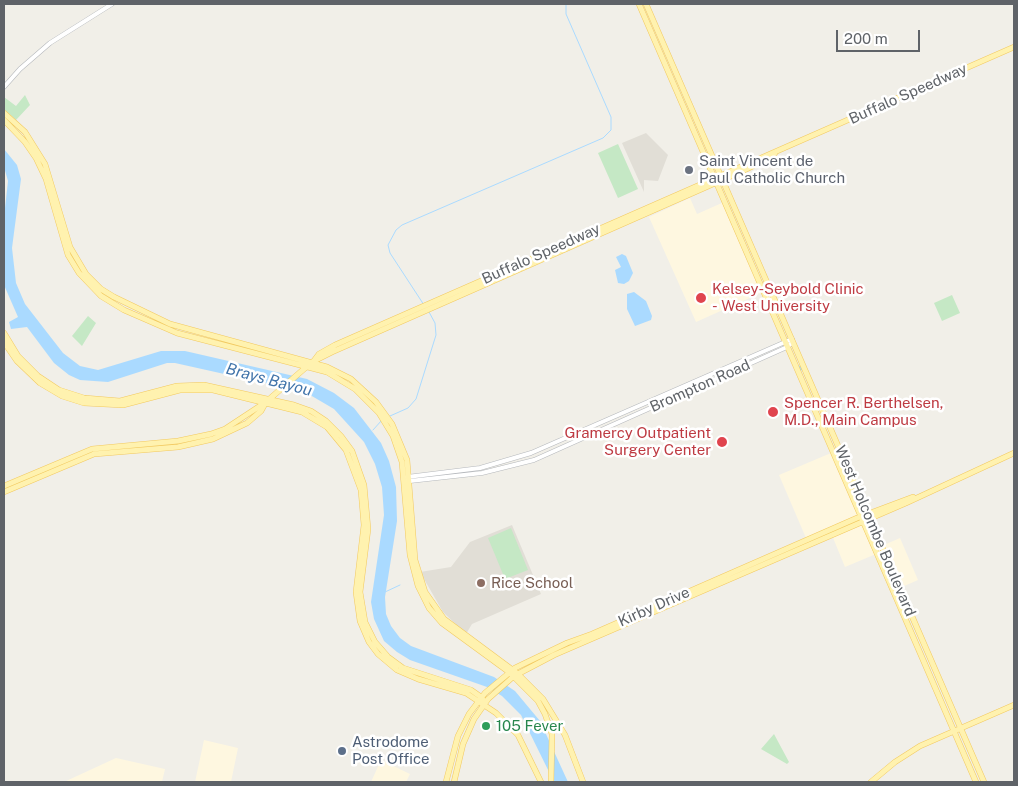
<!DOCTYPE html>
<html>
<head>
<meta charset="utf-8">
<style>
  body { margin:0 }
  #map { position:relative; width:1018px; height:786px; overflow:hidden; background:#f1efe8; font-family:"Public Sans",sans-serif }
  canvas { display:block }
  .frame { position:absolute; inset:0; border:5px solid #5f6368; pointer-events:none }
  .scale { position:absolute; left:836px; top:30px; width:84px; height:22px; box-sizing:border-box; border:2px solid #5f6368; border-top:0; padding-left:6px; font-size:15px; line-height:18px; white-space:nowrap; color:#5f6368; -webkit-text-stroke:4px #fff; paint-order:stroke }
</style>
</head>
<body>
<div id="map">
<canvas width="1018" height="786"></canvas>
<div class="frame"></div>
<div class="scale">200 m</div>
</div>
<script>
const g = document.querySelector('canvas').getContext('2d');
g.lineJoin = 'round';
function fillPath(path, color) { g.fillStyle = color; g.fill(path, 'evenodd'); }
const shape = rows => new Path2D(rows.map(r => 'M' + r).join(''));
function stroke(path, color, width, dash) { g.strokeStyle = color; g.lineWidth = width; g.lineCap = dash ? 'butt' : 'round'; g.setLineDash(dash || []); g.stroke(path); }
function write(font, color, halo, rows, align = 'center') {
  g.font = font + ' "Public Sans",sans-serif'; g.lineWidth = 5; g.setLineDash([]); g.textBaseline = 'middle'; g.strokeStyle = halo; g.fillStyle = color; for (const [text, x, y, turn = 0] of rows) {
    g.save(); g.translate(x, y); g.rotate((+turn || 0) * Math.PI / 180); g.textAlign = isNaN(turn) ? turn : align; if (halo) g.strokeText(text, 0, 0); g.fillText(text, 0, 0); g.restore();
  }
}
const commercial = shape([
  [690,198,697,214,724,202,761,293,696,322,649,217],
  [831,453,876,554,845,567,829,528,806,538,779,475],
  [900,538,918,580,902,587,884,545],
  [204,740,238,748,231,782,195,782],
  [116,758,165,769,162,782,64,782],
  [381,760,410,774,406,782,371,782]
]);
const education = shape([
  [646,133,668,155,658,181,644,180,644,192,622,143],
  [512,525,541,594,472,624,466,634,443,612,420,572,451,567,470,542]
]);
const green = shape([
  [25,95,30,105,16,120,4,109,4,97,16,106],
  [618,144,638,189,618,198,598,153],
  [952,295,960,313,942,321,934,303],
  [88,316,96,323,82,346,72,336],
  [511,528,528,570,505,579,488,538],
  [774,734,789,762,787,764,761,749]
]);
const water = shape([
  [4,149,17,165,21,179,12,248,16,283,25,304,63,353,80,366,98,370,161,351,185,351,307,379,334,393,354,408,381,443,389,461,396,487,397,521,385,597,386,614,391,626,400,638,411,646,494,677,515,691,540,721,568,782,554,782,521,715,502,696,487,687,410,660,397,652,384,641,374,619,371,602,384,515,382,487,375,464,364,442,334,409,305,392,175,363,167,363,108,382,80,380,69,375,54,363,27,327,11,329,9,322,18,317,4,285,4,217,8,181,4,167],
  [622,254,626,256,633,273,629,281,624,284,618,283,615,270,621,267,616,257],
  [634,292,646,301,652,316,651,320,635,326,627,309,627,294]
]);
const stream = shape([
  [424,305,390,253,388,245,396,230,402,225,603,138,611,130,611,117,566,14,566,4],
  [390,416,408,408,416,399,436,335,435,323,429,312],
  [373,430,382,420],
  [385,592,400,585]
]);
const river = shape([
  [800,368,801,368]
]);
const minor = shape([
  [4,87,20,69,50,43,112,4],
  [407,477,480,468,531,453,792,339],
  [407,480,410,481,482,473,534,460,787,347,793,342]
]);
const major = shape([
  [639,4,976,782],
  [646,4,984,782],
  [4,113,25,132,45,164,70,247,86,274,101,289,114,297,170,324,327,367,351,379,376,402,392,424,407,460,415,560,425,592,444,619,518,674,543,699,565,735,583,782],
  [4,120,25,142,36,158,46,179,68,255,79,273,101,296,124,310,177,333,327,372,355,389,379,413,393,436,402,462,410,555,418,586,429,608,442,623,509,672,538,701,545,714,552,734,551,782],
  [4,333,18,356,38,376,59,390,84,398,120,401,177,386,204,385,294,405,311,411,326,421,341,436,352,451,364,485,368,529,360,592,365,622,375,642,388,657,403,668,471,690,481,697,485,703],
  [4,342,17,361,40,383,62,396,84,403,123,405,180,390,213,390,302,412,327,427,346,450,361,490,364,525,356,592,360,621,369,642,378,654,397,670,418,679,466,693,496,713,518,735,541,782],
  [313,362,319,354,335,345,1014,47],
  [4,486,92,449,178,441,211,434,225,429,266,402,312,362,332,352,738,173,770,158,775,153],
  [4,492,94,454,178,447,213,439,247,423,261,411,266,402],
  [446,782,458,736,469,714,485,693,515,668,567,643,592,634,857,518,913,497],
  [454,782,463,744,474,719,488,699,514,676,554,655,906,503,1014,453],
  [871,782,895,762,920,746,1014,705]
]);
const markers = [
  [689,170,5,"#6b7280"],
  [701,298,6,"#e0444e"],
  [773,412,6,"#e0444e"],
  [722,442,6,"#e0444e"],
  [481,583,5,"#8d6e63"],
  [486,726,5,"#2e9e5b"],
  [342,751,5,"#5c6f8a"]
];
const streetNames = [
  ["Buffalo Speedway",908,94,-24],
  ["Buffalo Speedway",541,254,-24],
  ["Brompton Road",700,386,-24],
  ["West Holcombe Boulevard",875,531,67],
  ["Kirby Drive",654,607,-24]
];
const worshipNames = [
  ["Saint Vincent de",699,161],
  ["Paul Catholic Church",699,178]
];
const healthNames = [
  ["Kelsey-Seybold Clinic",712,289],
  ["- West University",712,306],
  ["Spencer R. Berthelsen,",784,403],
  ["M.D., Main Campus",784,420],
  ["Gramercy Outpatient",711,433,"right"],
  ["Surgery Center",711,450,"right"]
];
const educationNames = [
  ["Rice School",491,583]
];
const leisureNames = [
  ["105 Fever",496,726]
];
const serviceNames = [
  ["Astrodome",352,742],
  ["Post Office",352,759]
];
const waterNames = [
  ["Brays Bayou",269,380,15]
];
fillPath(commercial, '#fef7e0');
fillPath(education, '#e1ded6');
fillPath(green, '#c5e8c5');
fillPath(water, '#aadaff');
stroke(stream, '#aadaff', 1);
stroke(river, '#aadaff', 5);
stroke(minor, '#b5b8bc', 5);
stroke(major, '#f2c960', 6);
stroke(minor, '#fff', 4);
stroke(major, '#fff2af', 5);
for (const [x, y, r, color] of markers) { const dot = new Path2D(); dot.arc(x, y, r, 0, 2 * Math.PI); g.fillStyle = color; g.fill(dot); stroke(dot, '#fff', 2); }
write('15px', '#5f6368', '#fff', streetNames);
write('15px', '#5b616d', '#fff', worshipNames, 'left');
write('15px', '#be3a42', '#fff', healthNames, 'left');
write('15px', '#785e54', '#fff', educationNames, 'left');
write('15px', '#27864d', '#fff', leisureNames, 'left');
write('15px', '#4e5e75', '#fff', serviceNames, 'left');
write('italic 16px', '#4174aa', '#fff', waterNames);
</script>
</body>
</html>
